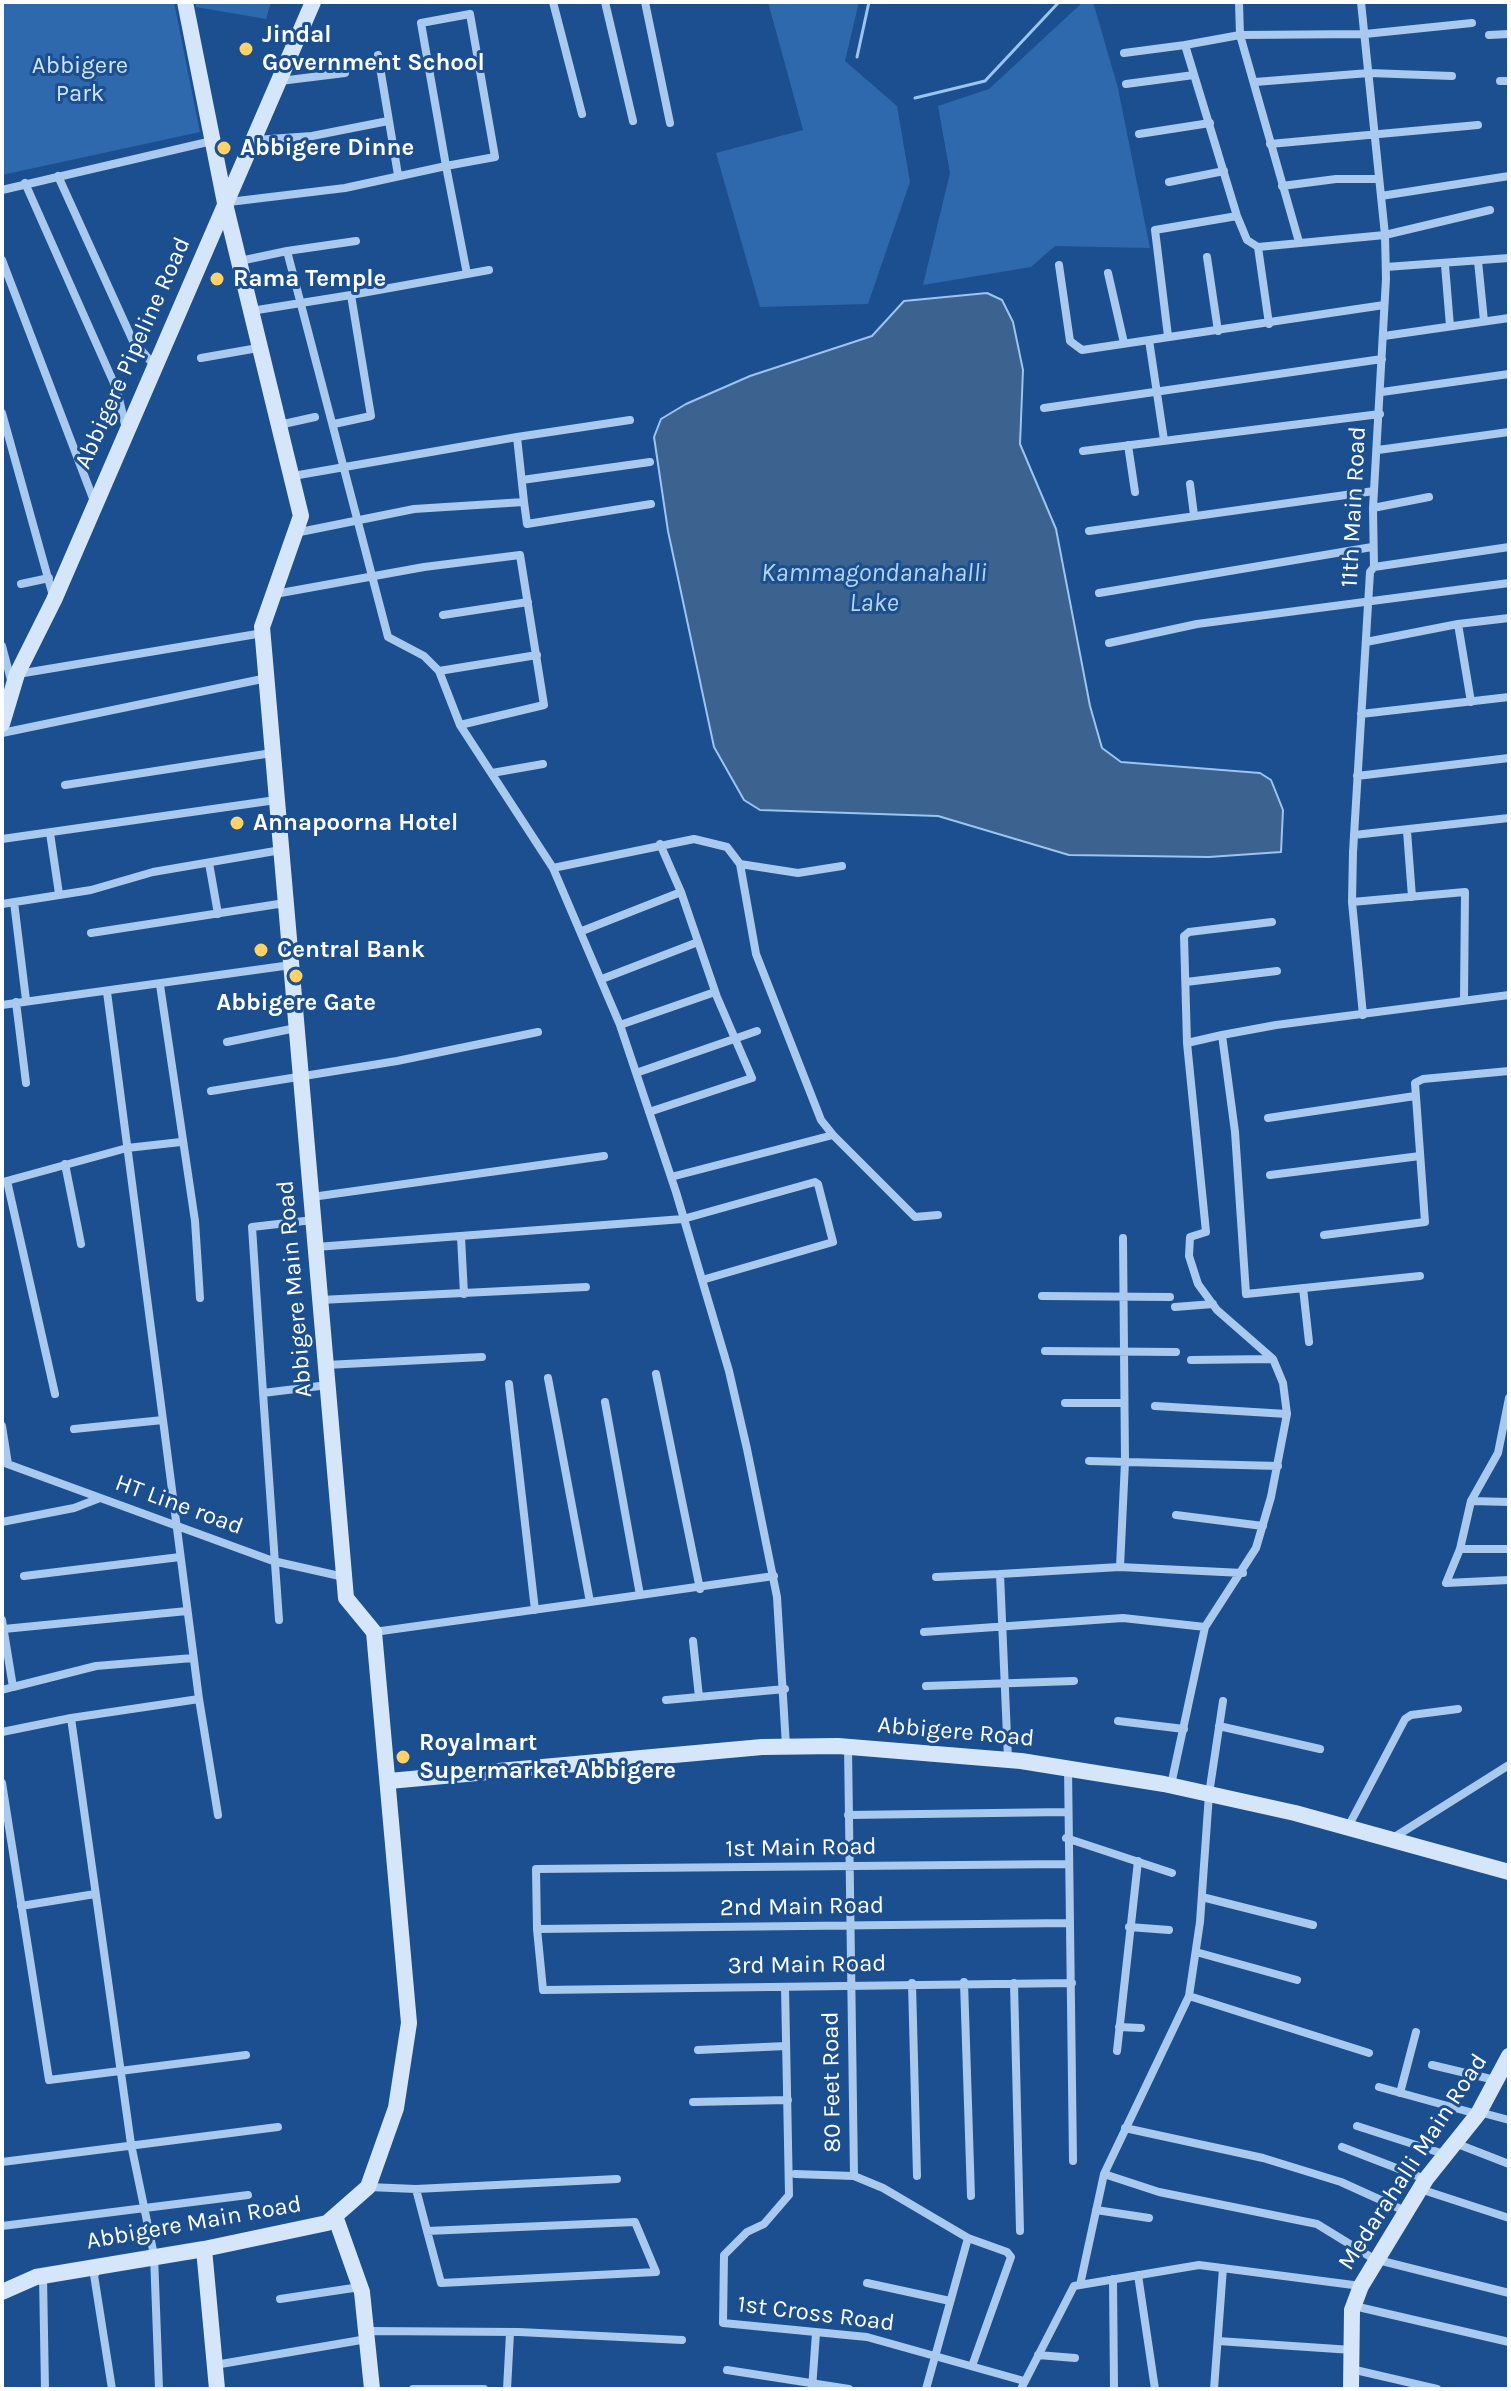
<!DOCTYPE html>
<html>
<head>
<meta charset="utf-8">
<style>
  body { margin:0 }
  #map { position:relative; width:1511px; height:2391px; overflow:hidden; background:#1b4f8f; font-family:Karla,sans-serif }
  canvas { display:block }
  .frame { position:absolute; inset:0; border:4px solid #fff; pointer-events:none }
</style>
</head>
<body>
<div id="map">
<canvas width="1511" height="2391"></canvas>
<div class="frame"></div>
</div>
<script>
const g = document.querySelector('canvas').getContext('2d');
g.lineJoin = 'round';
function fillPath(path, color) { g.fillStyle = color; g.fill(path, 'evenodd'); }
const shape = rows => new Path2D(rows.map(r => 'M' + r).join(''));
function stroke(path, color, width, dash) { g.strokeStyle = color; g.lineWidth = width; g.lineCap = dash ? 'butt' : 'round'; g.setLineDash(dash || []); g.stroke(path); }
function write(font, color, halo, rows, align = 'center') {
  g.font = font + ' Karla,sans-serif'; g.lineWidth = 6; g.setLineDash([]); g.textBaseline = 'middle'; g.strokeStyle = halo; g.fillStyle = color; for (const [text, x, y, turn = 0] of rows) {
    g.save(); g.translate(x, y); g.rotate((+turn || 0) * Math.PI / 180); g.textAlign = isNaN(turn) ? turn : align; if (halo) g.strokeText(text, 0, 0); g.fillText(text, 0, 0); g.restore();
  }
}
const green = shape([
  [2,2,174,2,200,132,2,175],
  [195,2,271,2,266,19,196,7],
  [768,2,859,2,845,61,897,106,910,182,868,304,760,307,716,153,803,130],
  [1083,2,1093,2,1118,88,1150,248,1055,246,1031,267,923,285,950,173,938,106,989,89]
]);
const water = shape([
  [987,293,1002,300,1013,322,1023,370,1020,444,1056,529,1090,706,1102,748,1121,762,1260,773,1271,780,1283,810,1281,852,1209,857,1069,855,938,816,760,810,744,800,714,747,668,531,654,437,661,419,686,404,750,376,872,336,904,301,987,293]
]);
const stream = shape([
  [857,57,869,2],
  [915,98,985,81,1059,2]
]);
const street = shape([
  [553,2,582,114],
  [605,2,633,121],
  [645,2,670,123],
  [1239,2,1240,35,1299,242],
  [1361,2,1385,235,1386,279,1373,508,1374,567,1370,572,1353,852,1352,902,1363,1015],
  [1472,23,1365,34,1240,35,1185,45,1237,216,1247,240,1258,247,1385,235,1490,210],
  [1489,35,1509,34],
  [1124,53,1185,45],
  [378,55,398,175],
  [280,81,345,73],
  [1500,81,1509,81],
  [1255,82,1369,73,1452,76],
  [1126,84,1194,75],
  [1139,134,1210,123],
  [255,140,312,136,388,121],
  [1270,144,1478,125],
  [58,176,133,341,154,365],
  [1169,182,1224,171],
  [25,183,117,390,126,429],
  [1282,186,1336,179,1378,179],
  [2,190,212,141],
  [1381,196,1509,176],
  [229,202,345,188,446,166,421,23,470,14,495,157,446,166,467,274],
  [1258,247,1269,324],
  [287,251,356,241],
  [1207,257,1218,331],
  [2,260,94,501],
  [240,261,287,251,388,637,424,656,439,671,460,725,553,868,620,1025,676,1192,729,1371,747,1449,777,1597,786,1746],
  [1478,261,1484,321],
  [1059,265,1070,341,1082,350,1384,305],
  [1445,265,1450,326],
  [1386,267,1509,258],
  [1108,273,1124,343],
  [351,295,489,270],
  [251,311,351,295,371,416,334,424],
  [1168,336,1155,230,1237,216],
  [1384,336,1509,318],
  [1149,340,1164,440],
  [201,358,258,348],
  [1382,392,1509,374],
  [1044,408,1382,359],
  [2,413,53,596],
  [279,425,315,417],
  [1128,445,1135,492],
  [1378,450,1509,432],
  [1083,451,1380,414],
  [293,476,517,437],
  [522,480,650,462],
  [1190,484,1194,515],
  [524,502,517,437,630,420],
  [1373,508,1429,497],
  [1089,531,1374,491],
  [295,533,414,509,524,502,527,524,651,504],
  [1374,567,1509,547],
  [21,584,49,578],
  [1099,593,1372,547],
  [275,594,424,567,520,555,544,705,460,725],
  [443,615,528,602],
  [1458,624,1471,702],
  [1366,642,1458,624,1509,618],
  [1109,643,1197,624,1509,583],
  [2,646,11,680],
  [439,671,537,655],
  [18,674,263,633],
  [1361,714,1509,697],
  [2,733,267,678],
  [492,773,543,764],
  [1357,776,1509,758],
  [65,785,272,753],
  [1407,831,1412,897],
  [50,833,59,894],
  [1354,835,1509,818],
  [2,839,276,800],
  [209,863,218,914],
  [740,864,798,873,842,866],
  [553,868,694,839,727,847,740,864,756,954,821,1120,833,1135],
  [14,902,26,1000],
  [1352,902,1465,892,1464,999],
  [2,904,91,890,153,872,281,850],
  [582,931,681,892],
  [91,933,285,903],
  [602,979,698,942],
  [1186,982,1277,971],
  [160,985,195,1221,200,1298],
  [107,992,163,1420],
  [16,1002,26,1083],
  [2,1005,291,965],
  [620,1025,715,992],
  [227,1042,296,1028],
  [1187,1043,1222,1035],
  [636,1073,757,1031],
  [211,1091,397,1061,538,1032],
  [649,1112,752,1078,717,997,681,892,660,844],
  [1268,1118,1415,1096],
  [65,1164,81,1244],
  [1270,1175,1420,1156],
  [671,1177,833,1135,915,1217,938,1215],
  [7,1181,55,1394],
  [3,1182,127,1148,181,1142],
  [312,1197,604,1156],
  [1324,1235,1425,1222,1415,1083,1423,1079,1509,1071],
  [461,1237,464,1294],
  [316,1247,683,1219,815,1182,818,1184,833,1242,702,1280],
  [1420,1276,1246,1294,1235,1132,1222,1035,1276,1025,1509,995],
  [1303,1288,1309,1342],
  [1042,1296,1170,1297],
  [320,1300,586,1287],
  [1175,1307,1213,1304],
  [1045,1351,1176,1352],
  [1191,1360,1272,1359],
  [326,1365,482,1357],
  [656,1374,700,1589],
  [548,1378,590,1602,640,1595,605,1402],
  [509,1384,535,1610],
  [263,1393,252,1227,313,1220],
  [1509,1398,1498,1453,1471,1501,1460,1549,1446,1583,1509,1580],
  [1065,1403,1124,1403],
  [1155,1406,1287,1414],
  [2,1426,8,1464],
  [74,1429,163,1420,199,1699,218,1815],
  [1089,1461,1278,1466],
  [2,1462,273,1561,344,1577],
  [1471,1501,1509,1502],
  [1176,1515,1263,1526],
  [2,1522,74,1508,100,1498],
  [1460,1549,1509,1549],
  [1120,1567,1243,1573],
  [1000,1574,1120,1567,1125,1462,1123,1238],
  [24,1576,180,1557],
  [936,1577,1000,1574,1008,1759],
  [640,1595,774,1576],
  [2,1620,13,1687,2,1690],
  [279,1620,263,1393,328,1385],
  [4,1629,187,1611],
  [374,1632,590,1602],
  [924,1632,1123,1618,1205,1627],
  [693,1641,699,1697],
  [926,1686,1074,1681],
  [13,1687,96,1666,193,1658],
  [666,1700,785,1689],
  [71,1718,199,1699],
  [1118,1721,1184,1729],
  [1219,1726,1320,1749],
  [2,1732,71,1718,131,2144,154,2255,159,2389],
  [848,1747,854,2176],
  [1068,1767,1073,2161],
  [2,1783,49,2080,246,2055],
  [1171,1785,1205,1627,1256,1548,1271,1497,1287,1414,1283,1383,1273,1359,1217,1310,1198,1284,1189,1256,1190,1237,1206,1232,1187,1043,1184,936,1189,932,1272,922],
  [848,1815,1066,1812],
  [1348,1827,1405,1719,1411,1715,1458,1709],
  [1066,1838,1172,1873],
  [1393,1838,1509,1765],
  [1067,1864,536,1869,537,1929,543,1990,1072,1983],
  [1202,1897,1313,1925],
  [21,1906,95,1894],
  [1129,1927,1169,1930],
  [537,1929,1068,1923],
  [1196,1952,1297,1980],
  [964,1982,971,2196],
  [912,1983,917,2176],
  [1014,1983,1020,2231],
  [785,1987,789,2195,764,2224,747,2232,724,2255,723,2323,867,2337,1024,2381],
  [1189,1996,1369,2053],
  [1119,2027,1141,2028],
  [698,2050,786,2046],
  [1117,2051,1138,1861],
  [1432,2065,1495,2080],
  [1379,2087,1477,2114],
  [1400,2093,1416,2032],
  [693,2102,788,2100],
  [1479,2112,1509,2120],
  [1357,2126,1447,2155],
  [1125,2128,1263,2158,1341,2182,1405,2211],
  [1455,2143,1509,2164],
  [1342,2147,1425,2179],
  [2,2162,278,2127],
  [795,2174,854,2176,883,2188,968,2238,926,2389],
  [1104,2174,1159,2192,1317,2224,1374,2259,1509,2293],
  [368,2187,416,2189,617,2179],
  [416,2189,427,2231,441,2283,656,2272,635,2222,427,2231],
  [1420,2189,1509,2218],
  [1096,2210,1149,2218],
  [2,2226,248,2195],
  [968,2238,1007,2252,1011,2257,972,2366],
  [100,2268,94,2275,112,2389],
  [1138,2275,1155,2389],
  [43,2276,45,2389],
  [1113,2279,1114,2387],
  [867,2283,950,2301],
  [1080,2285,1104,2174,1189,1996,1200,1922,1209,1794,1223,1701],
  [280,2299,360,2287],
  [1354,2306,1509,2342],
  [367,2331,519,2332,682,2340],
  [1218,2341,1352,2350],
  [1038,2355,1075,2358],
  [215,2365,367,2339],
  [1351,2369,1437,2389],
  [727,2370,849,2389],
  [413,2389,484,2389],
  [507,2389,510,2333],
  [812,2389,816,2333],
  [1021,2389,1074,2286,1199,2265,1361,2286],
  [1214,2389,1223,2268]
]);
const secondary = shape([
  [2,724,17,674,54,600,313,2],
  [389,1781,762,1747,838,1746,1021,1761,1164,1784,1295,1813,1509,1872],
  [335,2216,362,2292,372,2389],
  [204,2249,217,2389],
  [2,2292,36,2277,204,2249,327,2223,368,2187,396,2108,409,2023,374,1632,346,1598,262,627,301,516,226,208,185,2],
  [1351,2389,1352,2310,1361,2286,1426,2179,1478,2114,1509,2056]
]);
const markers = [
  [246,49,8,"#ffd166"],
  [224,148,8,"#ffd166"],
  [217,279,8,"#ffd166"],
  [237,823,8,"#ffd166"],
  [261,950,8,"#ffd166"],
  [296,976,8,"#ffd166"],
  [403,1757,8,"#ffd166"]
];
const poiNames = [
  ["Jindal",262,35],
  ["Government School",262,63],
  ["Abbigere Dinne",240,148],
  ["Rama Temple",233,279],
  ["Annapoorna Hotel",253,823],
  ["Central Bank",277,950],
  ["Abbigere Gate",296,1003,"center"],
  ["Royalmart",419,1743],
  ["Supermarket Abbigere",419,1771]
];
const parkNames = [
  ["Abbigere",80,66],
  ["Park",80,94]
];
const streetNames = [
  ["Abbigere Pipeline Road",133,353,-66],
  ["11th Main Road",1354,507,-87],
  ["Abbigere Main Road",295,1289,-95],
  ["HT Line road",179,1505,20],
  ["Abbigere Road",956,1732,5],
  ["1st Main Road",801,1848,-1],
  ["2nd Main Road",802,1907,-1],
  ["3rd Main Road",807,1965,-1],
  ["80 Feet Road",832,2082,-91],
  ["Medarahalli Main Road",1413,2162,-57],
  ["Abbigere Main Road",194,2223,-10],
  ["1st Cross Road",816,2314,7]
];
const waterNames = [
  ["Kammagondanahalli",874,574],
  ["Lake",874,604]
];
fillPath(green, '#2e69ad');
fillPath(water, '#3c6290');
stroke(water, '#9cc4f0', 2);
stroke(stream, '#9cc4f0', 3);
stroke(street, '#a9c9ee', 8);
stroke(secondary, '#d6e6fa', 16);
for (const [x, y, r, color] of markers) { const dot = new Path2D(); dot.arc(x, y, r, 0, 2 * Math.PI); g.fillStyle = color; g.fill(dot); stroke(dot, '#1b4f8f', 3); }
write('bold 24px', '#fff', '#1b4f8f', poiNames, 'left');
write('24px', '#cfe3fa', '#1b4f8f', parkNames);
write('24px', '#fff', '#1b4f8f', streetNames);
write('italic 26px', '#b5d3f5', '#1b4f8f', waterNames);
</script>
</body>
</html>
